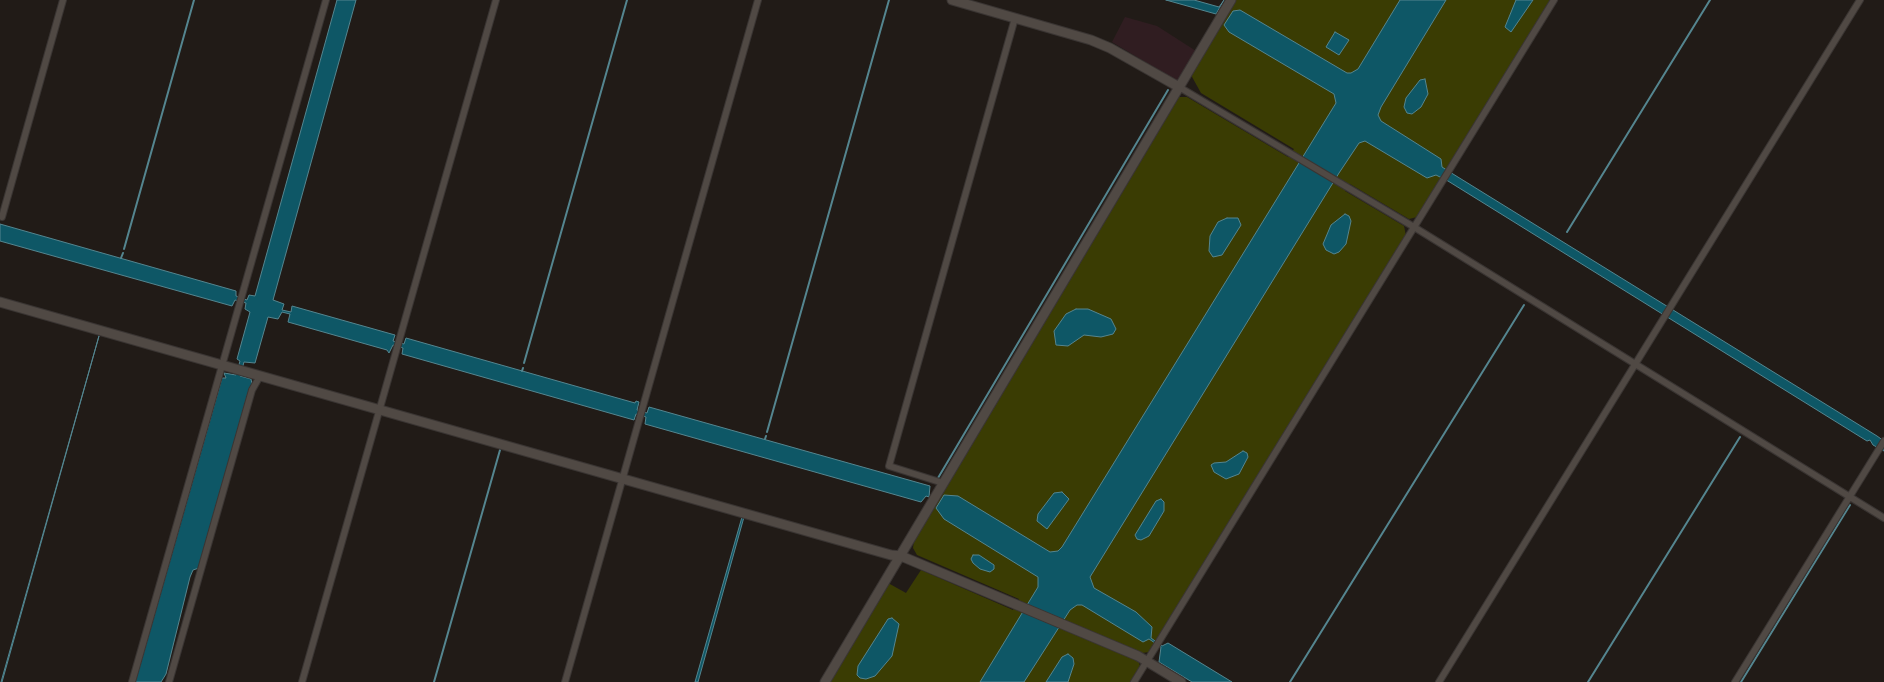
<!DOCTYPE html>
<html>
<head>
<meta charset="utf-8">
<style>
  body { margin:0 }
  canvas { display:block; background:#211b17 }
</style>
</head>
<body>
<canvas width="1884" height="682"></canvas>
<script>
const g = document.querySelector('canvas').getContext('2d');
g.lineJoin = 'round';
function fillPath(path, color) { g.fillStyle = color; g.fill(path, 'evenodd'); }
const shape = rows => new Path2D(rows.map(r => 'M' + r).join(''));
function stroke(path, color, width, dash) { g.strokeStyle = color; g.lineWidth = width; g.lineCap = dash ? 'butt' : 'round'; g.setLineDash(dash || []); g.stroke(path); }
const commercial = shape([
  [1125,17,1157,26,1196,51,1177,81,1112,42]
]);
const green = shape([
  [1235,0,1552,0,1417,217,1409,219,1350,184,1345,191,1404,226,1406,236,1149,652,1142,653,1072,623,1138,660,1140,666,1130,682,829,682,888,583,906,593,921,570,1013,610,1019,599,917,555,913,548,914,541,1179,97,1187,97,1288,157,1294,149,1201,93,1191,75]
]);
const water = shape([
  [337,0,356,0,273,300,284,304,282,310,291,312,292,306,395,335,393,341,404,344,406,338,635,403,636,401,639,402,637,410,647,413,649,407,930,486,929,497,926,496,921,502,645,424,646,417,636,414,634,420,402,354,403,348,393,345,389,353,387,350,288,322,290,314,282,312,278,319,268,317,255,363,244,362,240,376,251,379,252,384,199,568,193,570,190,577,166,674,161,682,135,682,222,378,226,378,224,373,236,375,240,361,237,359,250,312,245,309,246,303,235,300,232,306,0,241,0,224,236,291,236,296,247,300,249,295,255,296,337,0],
  [1166,0,1194,0,1219,7,1224,0,1216,14,1166,0],
  [1400,0,1446,0,1381,107,1378,115,1381,121,1441,159,1442,167,1453,174,1877,436,1884,441,1884,451,1873,445,1870,440,1867,441,1448,181,1436,175,1427,178,1365,141,1359,143,1339,173,1090,577,1094,588,1136,612,1152,627,1151,638,1162,646,1168,643,1232,682,1192,682,1159,662,1161,647,1149,639,1143,642,1082,605,1077,605,1070,610,1024,682,980,682,1038,587,1038,577,944,519,936,508,944,495,958,496,1050,552,1058,551,1062,547,1336,103,1334,94,1229,32,1224,25,1233,11,1240,10,1347,73,1351,73,1358,69,1400,0],
  [1516,0,1533,0,1511,32,1505,27,1516,0],
  [1335,32,1349,40,1339,55,1326,47,1335,32],
  [1425,79,1428,94,1421,107,1412,114,1407,113,1404,107,1406,98,1420,80,1425,79],
  [1345,214,1349,216,1351,221,1346,244,1339,252,1334,254,1326,250,1323,244,1331,225,1345,214],
  [1227,218,1238,218,1241,225,1222,255,1213,257,1209,251,1210,236,1218,222,1227,218],
  [1076,309,1088,309,1111,319,1116,329,1113,334,1101,337,1084,335,1068,346,1056,345,1054,331,1066,314,1076,309],
  [99,336,2,682,1,682,99,336],
  [1243,451,1247,453,1248,457,1239,474,1226,479,1214,472,1211,465,1214,463,1226,462,1243,451],
  [1062,492,1069,499,1047,529,1037,521,1038,514,1054,493,1062,492],
  [1161,499,1164,502,1164,511,1149,536,1141,540,1137,539,1135,535,1156,501,1161,499],
  [742,517,744,517,698,682,695,682,742,517],
  [973,555,979,555,994,565,994,569,990,572,980,569,973,563,971,559,973,555],
  [892,618,899,624,892,656,875,676,866,679,860,678,857,675,858,666,888,619,892,618],
  [1068,654,1073,658,1074,664,1068,682,1046,682,1062,657,1068,654]
]);
const stream = shape([
  [1567,232,1710,0],
  [124,249,194,0],
  [121,258,123,253],
  [524,363,627,0],
  [522,371,523,368],
  [767,432,889,0],
  [765,439,766,436],
  [938,478,1168,90],
  [434,682,500,450],
  [1290,682,1524,305],
  [1588,682,1740,437],
  [1741,682,1850,505]
]);
const street = shape([
  [1179,87,1414,227,1884,518],
  [2,217,63,0],
  [943,483,889,466,1015,18],
  [132,682,326,0],
  [169,682,252,390,260,376],
  [302,682,496,0],
  [565,682,758,0],
  [1134,682,1554,0],
  [1439,682,1860,0],
  [1735,682,1884,441]
]);
const secondary = shape([
  [952,0,1091,40,1110,48,1179,87],
  [0,302,891,555,901,556,1138,656,1181,682],
  [825,682,1231,0]
]);
fillPath(commercial, '#301d21');
fillPath(green, '#3a3c03');
fillPath(water, '#0e5766');
stroke(water, '#54858f', 1);
stroke(stream, '#54858f', 2);
stroke(street, '#3a3533', 8);
stroke(secondary, '#3a3533', 11);
stroke(street, '#504944', 6);
stroke(secondary, '#504944', 9);
</script>
</body>
</html>
